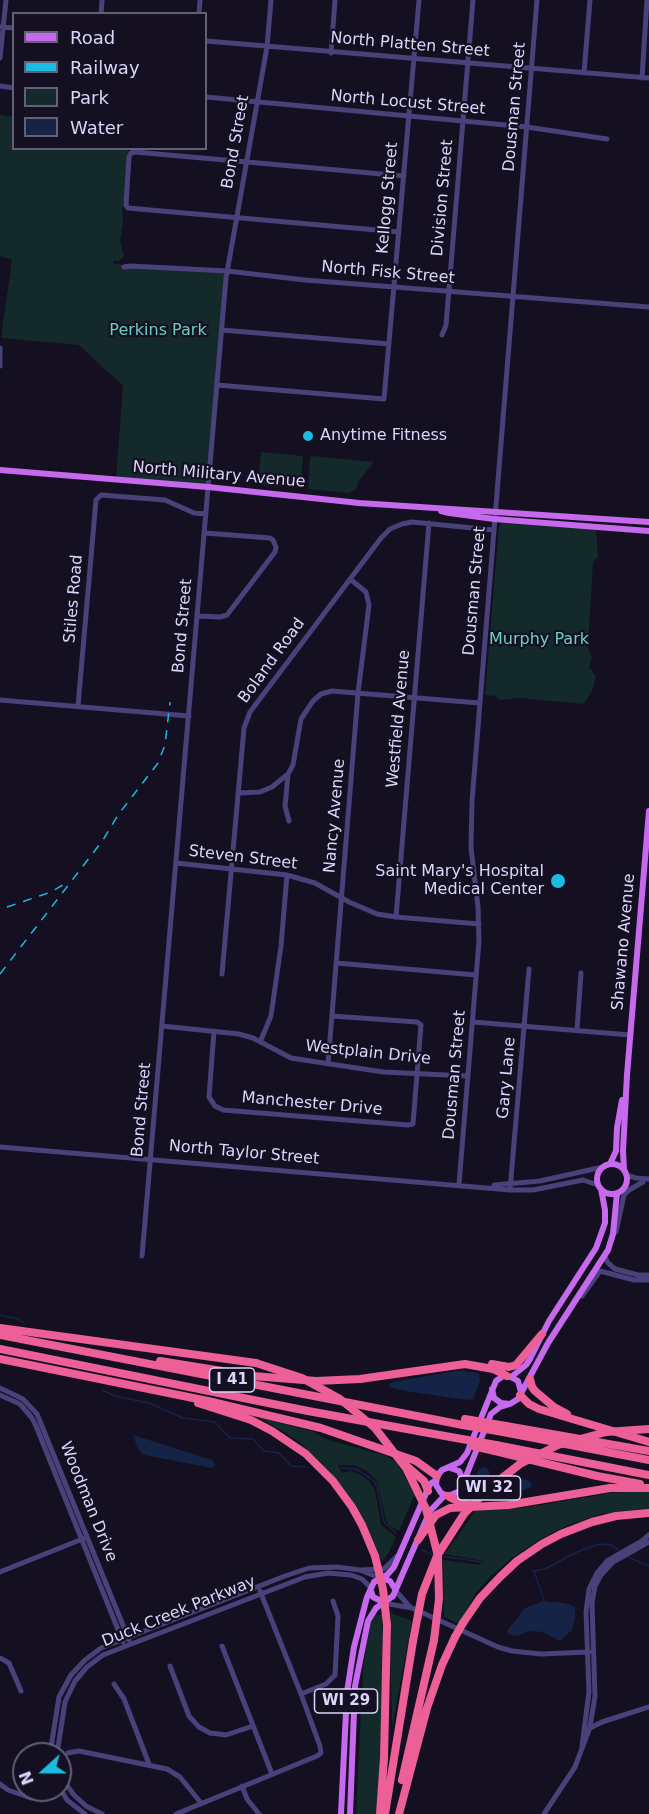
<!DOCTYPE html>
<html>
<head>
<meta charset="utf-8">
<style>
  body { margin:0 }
  #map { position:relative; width:649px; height:1814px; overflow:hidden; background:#141021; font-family:"DejaVu Sans",sans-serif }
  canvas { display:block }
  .legend { position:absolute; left:12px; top:12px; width:195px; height:138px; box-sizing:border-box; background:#141021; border:2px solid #645f78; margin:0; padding:8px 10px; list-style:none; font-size:18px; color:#dcd5fa }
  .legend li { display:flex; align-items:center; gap:12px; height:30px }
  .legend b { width:30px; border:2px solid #645f78 }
  .north { position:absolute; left:12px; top:1742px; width:60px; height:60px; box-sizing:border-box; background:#141021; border:2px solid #645f78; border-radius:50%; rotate:249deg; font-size:16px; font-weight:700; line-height:24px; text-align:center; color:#dcd5fa }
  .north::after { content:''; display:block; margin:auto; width:21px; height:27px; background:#1bbce0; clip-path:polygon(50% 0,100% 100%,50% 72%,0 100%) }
</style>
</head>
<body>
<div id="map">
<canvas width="649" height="1814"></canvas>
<ul class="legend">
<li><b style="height:8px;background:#c669ed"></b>Road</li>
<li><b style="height:8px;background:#1bbce0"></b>Railway</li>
<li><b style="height:16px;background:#14292a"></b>Park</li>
<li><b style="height:16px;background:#152446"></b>Water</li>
</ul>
<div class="north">N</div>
</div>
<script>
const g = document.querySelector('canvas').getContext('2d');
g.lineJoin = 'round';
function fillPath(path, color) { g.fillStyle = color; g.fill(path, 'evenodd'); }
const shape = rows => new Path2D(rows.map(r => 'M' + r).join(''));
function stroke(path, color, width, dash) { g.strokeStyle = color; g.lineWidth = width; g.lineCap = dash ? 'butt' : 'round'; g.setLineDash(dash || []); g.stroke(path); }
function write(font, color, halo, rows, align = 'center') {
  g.font = font + ' "DejaVu Sans",sans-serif'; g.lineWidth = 4.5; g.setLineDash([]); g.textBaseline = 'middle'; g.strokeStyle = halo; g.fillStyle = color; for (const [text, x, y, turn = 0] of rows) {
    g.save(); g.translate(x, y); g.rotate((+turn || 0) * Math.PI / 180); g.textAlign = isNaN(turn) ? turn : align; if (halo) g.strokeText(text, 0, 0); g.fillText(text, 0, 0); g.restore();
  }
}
const green = shape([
  [0,115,13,117,14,148,123,148,131,153,126,205,122,207,123,222,120,241,124,256,119,261,113,261,113,264,227,271,208,487,116,479,123,386,79,345,1,338,12,260,0,256],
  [261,452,303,456,301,488,258,485],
  [312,456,374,462,358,482,357,488,349,493,308,489,310,458],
  [502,522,596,529,598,557,593,562,588,648,592,657,589,667,596,676,592,691,584,704,520,698,499,700,495,696,485,695,499,526],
  [258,1417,314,1432,325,1439,387,1456,396,1462,415,1494,399,1531,389,1525,386,1520,377,1481,367,1471,354,1465,338,1465,341,1473,351,1471,359,1474,369,1481,375,1491,381,1525,396,1537,389,1552,382,1562,361,1513,343,1487,320,1461,297,1440],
  [639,1491,649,1492,649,1509,602,1514,568,1525,539,1540,512,1558,492,1575,476,1593,459,1624,444,1617,443,1560,479,1565,483,1561,445,1554,476,1510,523,1508,612,1493],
  [391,1613,412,1621,392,1728,390,1631],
  [382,1614,382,1706,380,1782,377,1814,356,1814,363,1670,370,1624,376,1615]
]);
const water = shape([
  [456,1371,473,1372,479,1374,480,1380,473,1399,468,1400,405,1391,389,1387,389,1384,393,1382],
  [133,1435,212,1460,216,1465,212,1468,207,1467,144,1455,138,1449],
  [485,1467,489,1471,489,1479,498,1484,511,1476,530,1481,532,1486,527,1489,496,1499,486,1498,474,1491,472,1487,478,1470],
  [544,1601,565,1603,575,1607,575,1619,572,1630,560,1641,543,1632,530,1631,517,1636,509,1635,507,1631,525,1608]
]);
const stream = shape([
  [0,1315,18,1319,24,1323],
  [102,1390,115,1396,149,1403,183,1418,215,1422,230,1438,253,1439,264,1451,279,1453,291,1466,305,1467],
  [341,1468,356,1469,373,1480,377,1486,384,1522,396,1533],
  [422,1550,434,1555],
  [441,1556,482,1562],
  [628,1557,649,1566],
  [533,1571,545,1569,575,1553,595,1545,609,1544,619,1550],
  [534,1571,544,1601]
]);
const minor = shape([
  [101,14,102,0],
  [199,14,200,0],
  [0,27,14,28],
  [206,41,649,78],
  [331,53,335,0],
  [0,58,6,0],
  [584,73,590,0],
  [642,78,647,0],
  [0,86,14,88],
  [206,97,527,127,607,139],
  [399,232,128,208,126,205,129,157,131,153,135,152,404,176],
  [124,267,130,266,227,271,305,280,649,307],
  [222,330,389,344],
  [442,335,446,325,473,0],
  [0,348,0,366],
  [217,385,384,399,419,0],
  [198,616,220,617,227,615,275,552,276,547,273,540,270,538,205,533],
  [0,700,189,716],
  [78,706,96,500,101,495,165,500,194,513,206,514],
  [288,775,285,806,289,821],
  [238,793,260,792,272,787,288,774,293,765,301,719,313,701,321,694,332,691,479,703],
  [176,863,287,875,315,883,349,902,377,914,396,917,479,924],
  [396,917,429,523],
  [336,963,476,975],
  [222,974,244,728,250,712,381,538,390,529,402,524,412,522,493,530],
  [473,1022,630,1035],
  [162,1026,239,1034,253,1038,291,1058,383,1072,468,1076],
  [577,1030,581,973],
  [214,1031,209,1097,215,1106,223,1110,408,1125,413,1124,421,1025,417,1022,332,1016],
  [260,1042,271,1016,281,946,287,875],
  [328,1064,358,693,369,605,366,592,350,579],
  [0,1147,510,1190,533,1190,583,1180,598,1185],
  [626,1175,636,1178,649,1179],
  [459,1184,479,941,478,907,471,848,472,801,537,0],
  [494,1185,540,1181,603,1167],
  [510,1190,529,969],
  [616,1232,624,1195,629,1190,643,1182],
  [606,1252,605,1257,608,1263,615,1269,638,1275,649,1275],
  [142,1256,226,278,267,47,271,0],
  [582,1296,600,1271,634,1280,649,1280],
  [0,1388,23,1399,37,1414,129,1640],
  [0,1395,20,1404,32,1418,36,1426,123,1642],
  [360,1570,384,1569,397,1556],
  [0,1572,85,1538],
  [395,1590,410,1607],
  [386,1601,389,1604,412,1608,498,1647,512,1651,541,1654,589,1652],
  [222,1646,272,1774],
  [0,1658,9,1663,21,1691],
  [170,1666,189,1716,199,1727,210,1733,226,1735,253,1726],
  [114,1684,124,1699,149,1764],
  [301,1694,326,1684,335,1675,338,1616,333,1601],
  [588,1729,602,1722,649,1707],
  [582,1746,589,1692,586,1612,589,1589,597,1573,607,1561,642,1541,649,1535],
  [68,1753,79,1751,167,1769,180,1777,201,1803],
  [50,1754,59,1697,71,1675,85,1660,101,1648,285,1576,309,1568,337,1567,360,1570,380,1578],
  [57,1754,65,1702,75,1681,87,1667,103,1655,305,1577,328,1573,351,1575,362,1579,371,1588],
  [60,1770,66,1784,74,1795,86,1806,102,1814],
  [0,1784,8,1790,31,1798,43,1796,55,1790],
  [242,1786,247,1799,259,1814],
  [60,1788,67,1800,85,1814],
  [176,1814,317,1756,321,1753,320,1746,301,1694,260,1591],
  [544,1814,575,1767,590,1727,595,1696,592,1603,595,1586,601,1575,613,1562,649,1542]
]);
const major = shape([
  [0,470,208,487,359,503,649,522],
  [441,511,449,513,494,519,649,531],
  [610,1164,616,1151,617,1128,622,1100],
  '597 1179a15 15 0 1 1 30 0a15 15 0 1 1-30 0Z',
  [624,1170,623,1151,627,1075,649,811],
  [511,1377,526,1365,530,1359,549,1321,596,1248,605,1223,605,1210,601,1189],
  [492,1389,494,1398,501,1403,510,1404,518,1399,548,1343,608,1250,613,1234,617,1193],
  [510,1404,500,1407,491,1414,460,1491,448,1496,441,1493,436,1485,437,1476,442,1470,460,1462,467,1453,496,1381,503,1376,511,1377,518,1381,521,1392],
  [450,1468,459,1471,464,1482],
  [381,1578,390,1581,395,1589],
  [371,1591,373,1597,383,1602],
  [341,1814,347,1692,354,1647,367,1597,374,1582,387,1575,394,1567,430,1484,436,1480],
  [350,1814,355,1686,368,1621,376,1608,393,1596,430,1511,445,1495]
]);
const highway = shape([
  [0,1328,256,1363],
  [0,1335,463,1425],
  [0,1349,308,1411,456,1438],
  [0,1359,208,1401,321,1428,416,1461,437,1476],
  [160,1361,253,1376,316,1381,360,1379,465,1364,493,1369,507,1376],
  [492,1364,509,1367,516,1365,542,1334],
  [530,1379,532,1387,535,1391,554,1407,567,1414],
  [520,1395,529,1404,539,1409,649,1442],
  [198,1403,251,1420,272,1431,306,1454,333,1481,352,1507,362,1525,375,1556],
  [506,1426,649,1451],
  [503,1432,649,1460],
  [496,1445,649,1475],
  [495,1451,597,1476,640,1484],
  [403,1463,424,1481,428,1491],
  [448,1496,455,1500,468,1504],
  [418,1540,436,1515,450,1508,508,1505,610,1488,649,1488],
  [463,1623,480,1598,500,1577,517,1561,542,1544,561,1534,592,1522,616,1516,649,1513],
  [402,1780,434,1640],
  [380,1814,384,1758,387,1625],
  [385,1814,413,1641],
  [399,1814,427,1708,442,1665,455,1637]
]);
const rail = shape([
  [7,907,51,892,66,883],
  [0,974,103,840,118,815,158,763,165,745,170,702]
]);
const highwayBridge = shape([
  [256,1363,302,1378,340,1399,375,1428,406,1468,426,1509,438,1556,439,1599,434,1640],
  [465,1419,506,1426],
  [463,1425,503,1432],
  [456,1438,496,1445],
  [473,1446,495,1451],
  [375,1556,383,1589,387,1625],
  [455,1637,463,1623],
  [413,1641,422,1594,437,1556,464,1514,488,1489,520,1464,558,1445,606,1432,649,1429]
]);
const markers = [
  [308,436,6,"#1bbce0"],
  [558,881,8,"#1bbce0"]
];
const shields = [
  [232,1380,45],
  [489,1488,63],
  [346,1701,63]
];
const shieldNames = [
  ["I 41",232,1380],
  ["WI 32",489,1488],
  ["WI 29",346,1701]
];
const streetNames = [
  ["North Platten Street",410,45,5],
  ["North Locust Street",408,103,5],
  ["Dousman Street",515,107,-85],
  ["Bond Street",236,142,-80],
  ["Kellogg Street",388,198,-85],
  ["Division Street",443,198,-85],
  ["North Fisk Street",388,273,5],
  ["North Military Avenue",219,475,5],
  ["Dousman Street",475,591,-85],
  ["Stiles Road",74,599,-85],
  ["Bond Street",183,626,-85],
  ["Boland Road",272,661,-54],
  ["Westfield Avenue",399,719,-85],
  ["Nancy Avenue",335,816,-85],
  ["Steven Street",243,858,7],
  ["Shawano Avenue",624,942,-85],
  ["Westplain Drive",368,1053,6],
  ["Dousman Street",455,1075,-85],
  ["Gary Lane",507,1078,-85],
  ["Manchester Drive",312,1104,5],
  ["Bond Street",142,1110,-85],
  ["North Taylor Street",244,1153,5],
  ["Woodman Drive",88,1502,68],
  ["Duck Creek Parkway",179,1612,-22]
];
const parkNames = [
  ["Perkins Park",158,331],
  ["Murphy Park",539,640]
];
const poiNames = [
  ["Anytime Fitness",320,436],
  ["Saint Mary's Hospital",544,872,"right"],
  ["Medical Center",544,890,"right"]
];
fillPath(green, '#14292a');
fillPath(water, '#152446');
stroke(stream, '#152446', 1.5);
stroke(minor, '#48417a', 5);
stroke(major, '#c669ed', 6);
stroke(highway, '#ec5f97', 8);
stroke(rail, '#1bbce0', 1.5, [9, 8]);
stroke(highwayBridge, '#ec5f97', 8);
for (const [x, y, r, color] of markers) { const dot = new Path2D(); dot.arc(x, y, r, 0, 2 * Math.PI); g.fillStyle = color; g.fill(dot); stroke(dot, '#141021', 2); }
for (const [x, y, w] of shields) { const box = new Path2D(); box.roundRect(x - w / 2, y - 12, w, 24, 4.5); g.fillStyle = '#141021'; g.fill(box); stroke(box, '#dcd5fa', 1.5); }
write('bold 15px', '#dcd5fa', null, shieldNames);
write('16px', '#dcd5fa', '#141021', streetNames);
write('16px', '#6ad1c0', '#141021', parkNames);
write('16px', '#dcd5fa', '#141021', poiNames, 'left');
</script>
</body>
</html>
